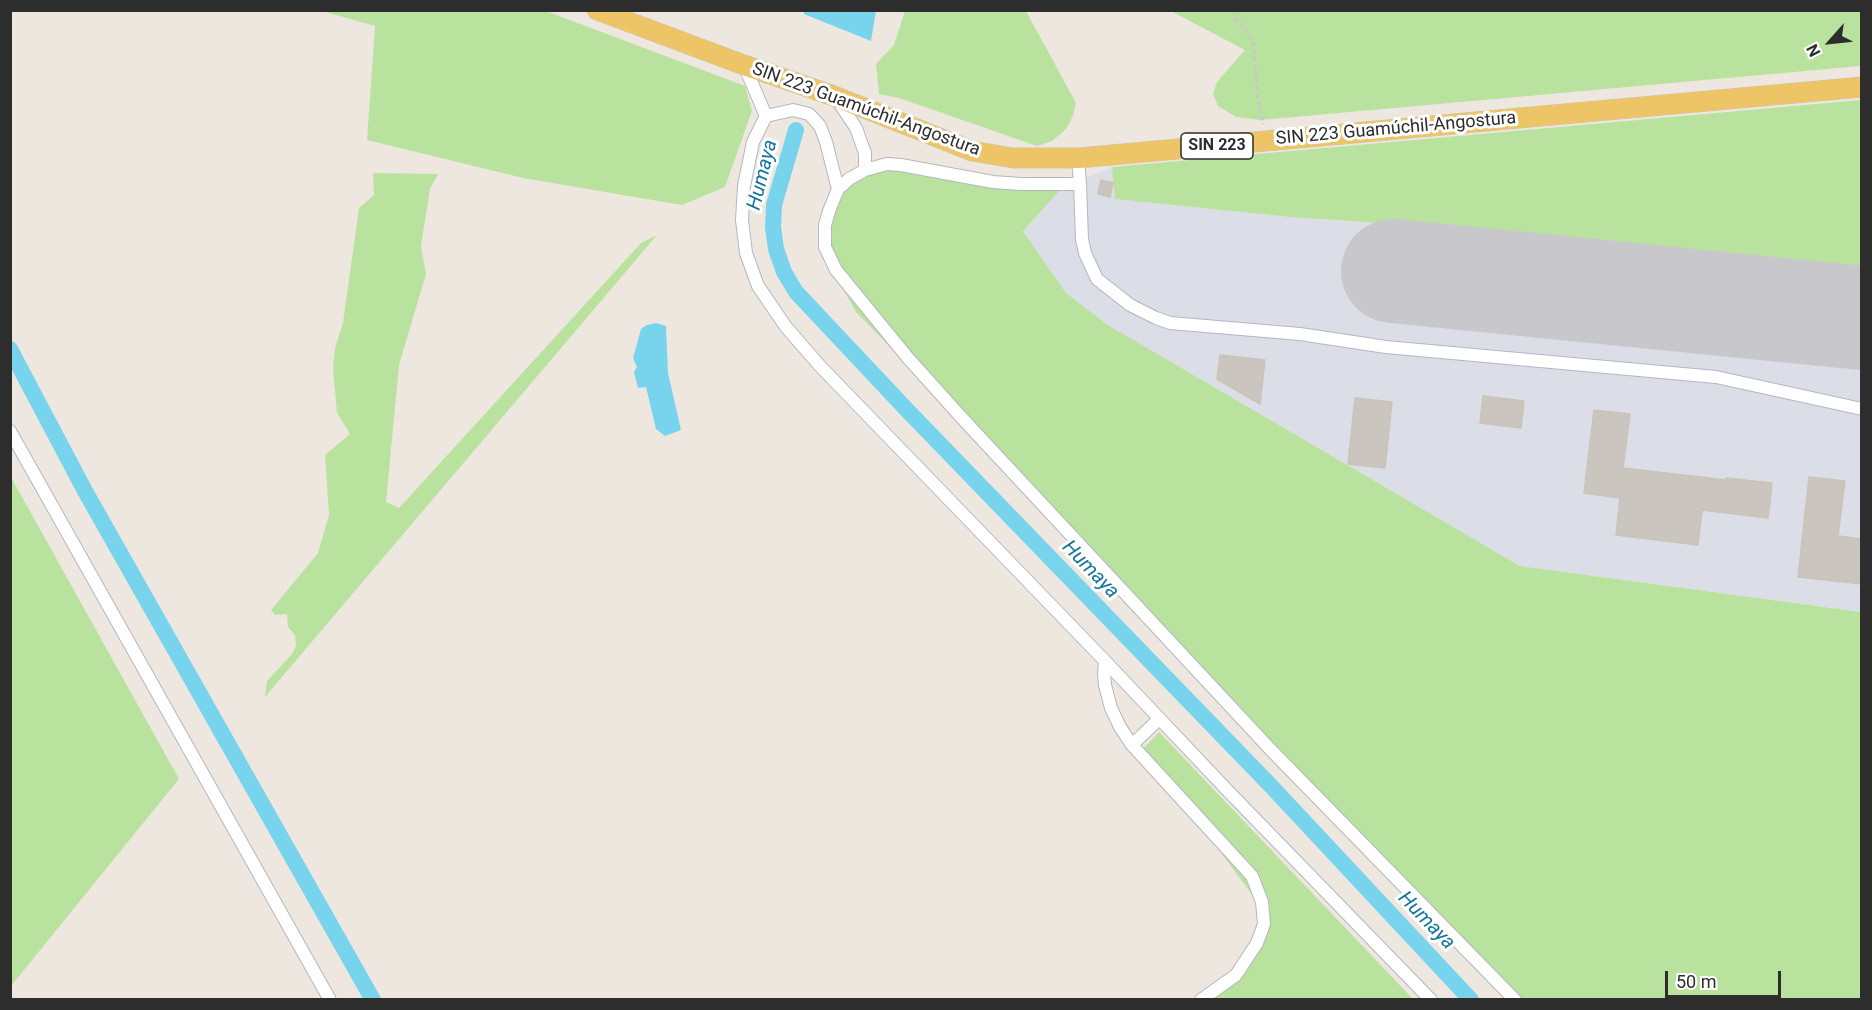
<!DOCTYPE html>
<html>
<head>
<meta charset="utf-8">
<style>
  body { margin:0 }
  #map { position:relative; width:1872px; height:1010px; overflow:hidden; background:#eee7e0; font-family:Roboto,sans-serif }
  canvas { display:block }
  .frame { position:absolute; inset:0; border:12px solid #2d2d2d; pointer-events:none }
  .north { position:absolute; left:1800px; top:12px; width:60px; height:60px; -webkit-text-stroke:4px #fff; paint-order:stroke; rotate:243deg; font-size:16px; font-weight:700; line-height:24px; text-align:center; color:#2d2d2d }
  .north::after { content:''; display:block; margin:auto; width:21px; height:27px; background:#2d2d2d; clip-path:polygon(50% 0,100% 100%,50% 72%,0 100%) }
  .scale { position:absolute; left:1665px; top:971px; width:116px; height:27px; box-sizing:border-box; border:3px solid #2d2d2d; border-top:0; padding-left:8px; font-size:18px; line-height:21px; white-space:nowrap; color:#2d2d2d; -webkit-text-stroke:4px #fff; paint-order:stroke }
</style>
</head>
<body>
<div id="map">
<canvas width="1872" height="1010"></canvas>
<div class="frame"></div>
<div class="north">N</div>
<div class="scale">50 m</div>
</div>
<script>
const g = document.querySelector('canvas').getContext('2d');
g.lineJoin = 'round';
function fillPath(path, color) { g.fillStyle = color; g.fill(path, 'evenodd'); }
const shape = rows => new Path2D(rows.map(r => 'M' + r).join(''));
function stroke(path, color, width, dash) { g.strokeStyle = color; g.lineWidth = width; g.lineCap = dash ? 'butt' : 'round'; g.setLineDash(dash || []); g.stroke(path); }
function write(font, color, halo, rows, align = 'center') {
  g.font = font + ' Roboto,sans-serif'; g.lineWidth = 6; g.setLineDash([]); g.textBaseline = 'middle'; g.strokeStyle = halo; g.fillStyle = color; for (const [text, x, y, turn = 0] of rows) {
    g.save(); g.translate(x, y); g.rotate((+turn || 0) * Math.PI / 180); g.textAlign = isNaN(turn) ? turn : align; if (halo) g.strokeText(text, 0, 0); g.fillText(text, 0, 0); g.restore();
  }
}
const airport = shape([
  [1112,167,1116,199,1290,217,1861,258,1861,612,1520,566,1108,325,1066,293,1023,231,1064,186]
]);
const green = shape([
  [322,11,546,11,745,86,752,111,725,187,682,205,523,178,367,140,375,26],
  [905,11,1026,11,1076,103,1073,116,1066,129,1052,141,1037,146,899,98,879,94,876,64,894,45],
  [1171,11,1861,11,1861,66,1261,120,1236,117,1218,106,1213,94,1217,82,1245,50],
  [1861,100,1861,300,1395,253,1395,224,1290,217,1115,199,1112,167],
  [885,161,998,181,1064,186,1023,231,1066,293,1108,325,1520,566,1861,612,1861,999,1518,999,1150,615,856,312,826,258,835,185],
  [373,173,438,174,430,189,421,246,426,274,399,365,386,502,399,508,641,243,657,235,265,697,267,681,292,654,296,646,295,635,288,627,287,614,275,615,271,610,318,553,329,515,325,455,350,434,337,413,333,368,335,348,343,323,359,208,374,195],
  [11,477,179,779,11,986,10,986],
  [1159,732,1413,999,1193,999,1229,976,1257,947,1264,911,1144,748]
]);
const water = shape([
  [804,11,876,11,871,41,804,14],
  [656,323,666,326,668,373,681,430,665,436,656,429,646,387,638,388,634,372,637,367,633,358,641,329,647,325]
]);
const canal = shape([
  [796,130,774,205,773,227,776,249,784,272,796,292,907,410,1271,786,1471,1000],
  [10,349,85,491,373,1000]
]);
const runway = shape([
  [1393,271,1862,318]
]);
const building = shape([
  [1101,180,1113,183,1110,197,1098,194,1101,180],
  [1220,355,1265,360,1260,404,1217,379,1220,355],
  [1483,396,1524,401,1521,428,1480,423,1483,396],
  [1355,398,1392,402,1385,468,1348,464,1355,398],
  [1594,410,1630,414,1623,468,1726,480,1726,478,1772,483,1768,518,1702,510,1698,545,1616,535,1620,498,1584,493,1594,410],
  [1809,477,1845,481,1838,536,1862,539,1862,584,1798,577,1809,477]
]);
const path = shape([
  [1234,10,1236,18,1253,40,1258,98,1263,124]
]);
const minor = shape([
  [744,65,766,116],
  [836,98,856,128,865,153,865,170,849,179,838,189,829,211,825,225,825,247,836,270,908,358,961,417,1270,749,1515,1000],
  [865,170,887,164,901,165,993,182,1021,184,1080,184,1078,158],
  [1080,184,1082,239,1085,253,1097,279,1130,305,1156,318,1170,323,1300,334,1386,347,1716,377,1862,409],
  [838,189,826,142,820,126,809,114,793,110,766,116,753,142,744,186,742,220,746,253,758,286,786,327,820,366,1105,661,1229,792,1431,1000],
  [10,431,330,1000],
  [1105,661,1104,674,1105,685,1111,708,1120,727,1132,745,1252,876,1262,902,1264,924,1257,943,1236,975,1201,1000],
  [1132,745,1159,719]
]);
const primary = shape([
  [597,10,744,65,834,96,972,151,1013,158,1078,158,1862,87]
]);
const shields = [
  [1217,146,72]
];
const shieldNames = [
  ["SIN 223",1217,146]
];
const streetNames = [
  ["SIN 223 Guamúchil-Angostura",866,110,20],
  ["SIN 223 Guamúchil-Angostura",1396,129,-5]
];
const waterNames = [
  ["Humaya",763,175,-76],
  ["Humaya",1090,570,46],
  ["Humaya",1426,921,46]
];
fillPath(airport, '#dbdee7');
fillPath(green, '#bae29f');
fillPath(water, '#77d4ec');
stroke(canal, '#77d4ec', 16);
stroke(runway, '#c8c7cb', 104);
fillPath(building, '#cac5be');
stroke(building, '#cac3b9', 1.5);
stroke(minor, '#b3b7c0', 14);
stroke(primary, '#c8c8c8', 21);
stroke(path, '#c8c8c8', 3, [4.5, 3]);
stroke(minor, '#fff', 12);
stroke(primary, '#edc566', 20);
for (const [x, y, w] of shields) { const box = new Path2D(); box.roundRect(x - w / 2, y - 13, w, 26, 4.5); g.fillStyle = '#fff'; g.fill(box); stroke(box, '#2d2d2d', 1.5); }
write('bold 16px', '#2d2d2d', null, shieldNames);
write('18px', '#2d2d2d', '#fff', streetNames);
write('italic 20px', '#12759c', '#fff', waterNames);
</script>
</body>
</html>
